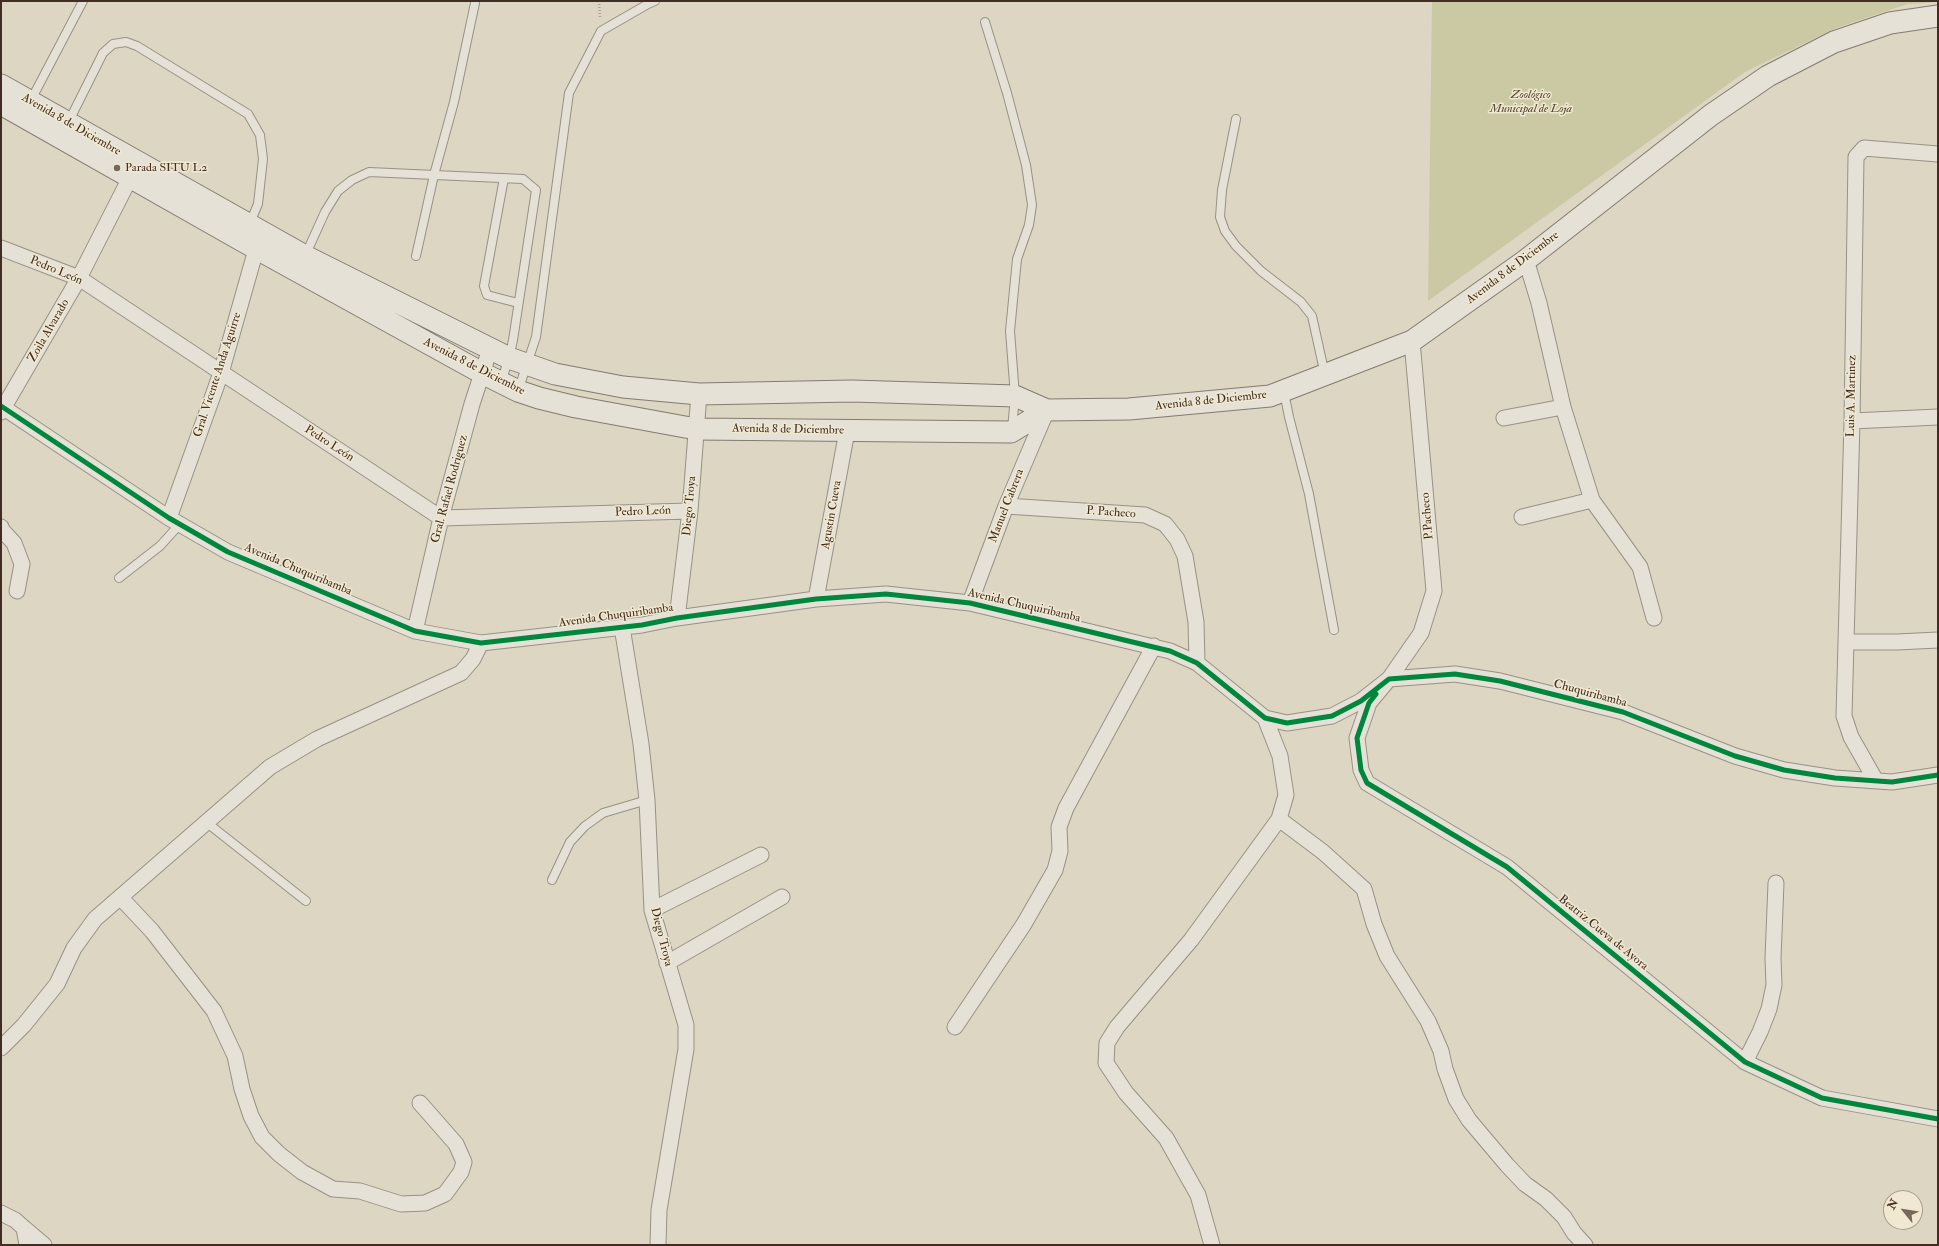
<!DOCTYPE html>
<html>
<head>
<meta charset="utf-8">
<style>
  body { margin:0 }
  #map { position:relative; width:1939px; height:1246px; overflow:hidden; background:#ddd6c2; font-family:"IM FELL Double Pica",serif }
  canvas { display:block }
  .frame { position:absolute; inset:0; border:2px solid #412d23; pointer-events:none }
  .north { position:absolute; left:1883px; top:1190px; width:40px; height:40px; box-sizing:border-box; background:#f0e8d0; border:1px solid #aa9d8b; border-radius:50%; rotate:300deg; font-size:11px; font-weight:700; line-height:16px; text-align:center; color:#412d23 }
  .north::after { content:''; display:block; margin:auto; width:14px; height:18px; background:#78685b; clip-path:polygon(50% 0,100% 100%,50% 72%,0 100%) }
</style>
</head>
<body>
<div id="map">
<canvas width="1939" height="1246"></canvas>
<div class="frame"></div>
<div class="north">N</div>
</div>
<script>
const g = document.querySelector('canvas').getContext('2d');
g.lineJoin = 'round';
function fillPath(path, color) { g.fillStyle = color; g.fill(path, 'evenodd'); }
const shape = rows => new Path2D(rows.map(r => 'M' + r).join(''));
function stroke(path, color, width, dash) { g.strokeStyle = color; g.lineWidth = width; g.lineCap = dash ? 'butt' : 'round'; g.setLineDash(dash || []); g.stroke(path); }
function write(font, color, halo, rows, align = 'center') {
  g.font = font + ' "IM FELL Double Pica",serif'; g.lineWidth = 3; g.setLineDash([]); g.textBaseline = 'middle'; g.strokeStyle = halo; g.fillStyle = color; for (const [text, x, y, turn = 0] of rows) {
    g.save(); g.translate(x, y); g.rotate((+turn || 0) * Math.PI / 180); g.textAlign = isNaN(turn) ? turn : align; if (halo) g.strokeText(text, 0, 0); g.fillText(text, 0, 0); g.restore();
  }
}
const green = shape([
  [1432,1,1938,1,1938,2,1908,4,1836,28,1745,72,1428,301]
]);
const path = shape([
  [599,1,600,18]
]);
const service = shape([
  [985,22,1007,93,1026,165,1032,205,1029,225,1017,259,1010,331,1015,396,1012,429],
  [30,102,83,1],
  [1236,119,1222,190,1220,217,1225,231,1236,246,1261,271,1301,302,1312,316,1325,375],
  [68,123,103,53,113,44,126,42,137,46,248,114,260,135,263,159,258,204,250,223],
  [504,178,484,286,487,295,518,303],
  [305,256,325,212,338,191,352,180,369,172,523,179,536,190,513,340,509,358,501,382],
  [416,256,434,175,454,102,475,3],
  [518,391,536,337,569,93,601,31,648,4,655,1],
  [1284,392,1289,417,1309,494,1334,630],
  [119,578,160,546,180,524],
  [206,822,306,901],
  [552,880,570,842,585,826,603,813,647,800]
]);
const minor = shape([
  [1,248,79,278,441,518,690,511],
  [1526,260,1539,303,1563,407,1592,500,1640,567,1654,618],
  [1412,341,1434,591,1421,633,1389,679,1369,703,1357,738,1361,770,1367,783,1507,867,1745,1062,1822,1098,1938,1119],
  [1,406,169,518,228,552,415,631,481,643,642,625,677,618,816,599,886,594,970,603,1170,651,1197,663,1265,718,1287,723,1332,716,1361,701,1389,679,1455,674,1500,681,1623,712,1735,756,1784,770,1835,778,1892,782,1938,775],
  [1,412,79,278,135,168],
  [1504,418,1563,407],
  [1852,421,1938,417],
  [1006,506,1145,515,1165,524,1177,539,1185,556,1196,622,1197,663],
  [1522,517,1592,500],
  [169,518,221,373,259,239],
  [1,527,2,530,14,543,22,564,17,591],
  [816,599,847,431],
  [970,603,1006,506,1047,410],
  [677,618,690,511,699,394],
  [622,627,641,744,647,800,652,910,686,1025,686,1049,659,1210,658,1245],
  [415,631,441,518,472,404,490,349],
  [1847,642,1897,642,1938,640],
  [1876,781,1851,737,1844,716,1852,421,1856,157,1864,148,1938,154],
  [1279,819,1323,852,1364,889,1374,924,1387,956,1428,1021,1441,1051,1445,1069,1456,1099,1469,1120,1507,1165,1525,1184,1546,1199,1564,1217,1574,1233,1585,1245],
  [120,897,152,931,214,1011,235,1056,242,1089,251,1116,262,1137,279,1154,302,1172,333,1189,360,1191,401,1204,425,1203,445,1194,461,1172,464,1162,456,1144,420,1103],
  [652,910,761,855],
  [667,963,782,897],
  [955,1027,1024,924,1055,870,1060,851,1059,827,1066,808,1154,646],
  [1,1048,24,1025,57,984,74,948,95,919,270,767,317,739,461,673,473,659,481,643],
  [1745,1062,1760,1032,1769,1009,1774,985,1773,958,1776,883],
  [1,1213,15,1220,24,1228,27,1245],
  [24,1228,44,1245],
  [1212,1245,1198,1195,1166,1138,1126,1093,1106,1063,1107,1043,1117,1027,1191,940,1279,819,1286,795,1280,756,1265,718]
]);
const secondary = shape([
  [1,85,305,256,509,358,555,374,623,387,699,394,852,391,1015,396,1047,410,1129,409,1270,396,1412,341,1526,260,1711,115,1768,76,1834,42,1890,23,1938,16],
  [1,104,241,240,482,373,518,391,539,398,576,407,696,429,1011,432,1047,410]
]);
const cycleway = shape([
  [1,406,169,518,228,552,415,631,481,643,642,625,677,618,816,599,886,594,970,603,1170,651,1197,663,1265,718,1287,723,1332,716,1361,701,1389,679,1455,674,1500,681,1623,712,1735,756,1784,770,1835,778,1892,782,1938,775],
  [1376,694,1369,703,1357,738,1361,770,1367,783,1507,867,1745,1062,1822,1098,1938,1119]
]);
const markers = [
  [117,168,4,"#78685b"]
];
const parkNames = [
  ["Zoológico",1531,95],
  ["Municipal de Loja",1531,109]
];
const streetNames = [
  ["Avenida 8 de Diciembre",71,125,30],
  ["Avenida 8 de Diciembre",1513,268,-37],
  ["Pedro León",56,271,23],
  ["Zoila Alvarado",49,331,-60],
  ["Avenida 8 de Diciembre",474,367,27],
  ["Gral. Vicente Anda Aguirre",218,375,-72],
  ["Luis A. Martinez",1852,396,-89],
  ["Avenida 8 de Diciembre",1211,401,-6],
  ["Avenida 8 de Diciembre",788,430,1],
  ["Pedro León",329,444,33],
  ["Gral. Rafael Rodriguez",450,489,-75],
  ["Diego Troya",690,506,-85],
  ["Manuel Cabrera",1007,506,-69],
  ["Pedro León",643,512,-2],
  ["P. Pacheco",1111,513,4],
  ["Agustin Cueva",832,515,-80],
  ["P.Pacheco",1428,516,-95],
  ["Avenida Chuquiribamba",298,570,23],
  ["Avenida Chuquiribamba",1024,606,13],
  ["Avenida Chuquiribamba",616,616,-8],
  ["Chuquiribamba",1590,694,15],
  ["Beatriz Cueva de Ayora",1603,933,39],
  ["Diego Troya",661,937,76]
];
const poiNames = [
  ["Parada SITU L2",125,168]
];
fillPath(green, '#cac9a4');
stroke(service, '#989185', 10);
stroke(minor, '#989185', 17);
stroke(secondary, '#827b70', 23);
stroke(path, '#a9a49c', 2.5, [1, 2]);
stroke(service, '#e5e1d6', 8);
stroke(minor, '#e5e1d6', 15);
stroke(secondary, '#e5e1d6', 21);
stroke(cycleway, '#00873e', 5);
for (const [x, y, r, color] of markers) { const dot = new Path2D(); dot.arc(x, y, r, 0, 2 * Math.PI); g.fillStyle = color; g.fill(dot); stroke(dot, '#f0e8d0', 1.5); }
write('italic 12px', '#594a38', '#f0e8d0', parkNames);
write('12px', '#412d23', '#f0e8d0', streetNames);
write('12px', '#412d23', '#f0e8d0', poiNames, 'left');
</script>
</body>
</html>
